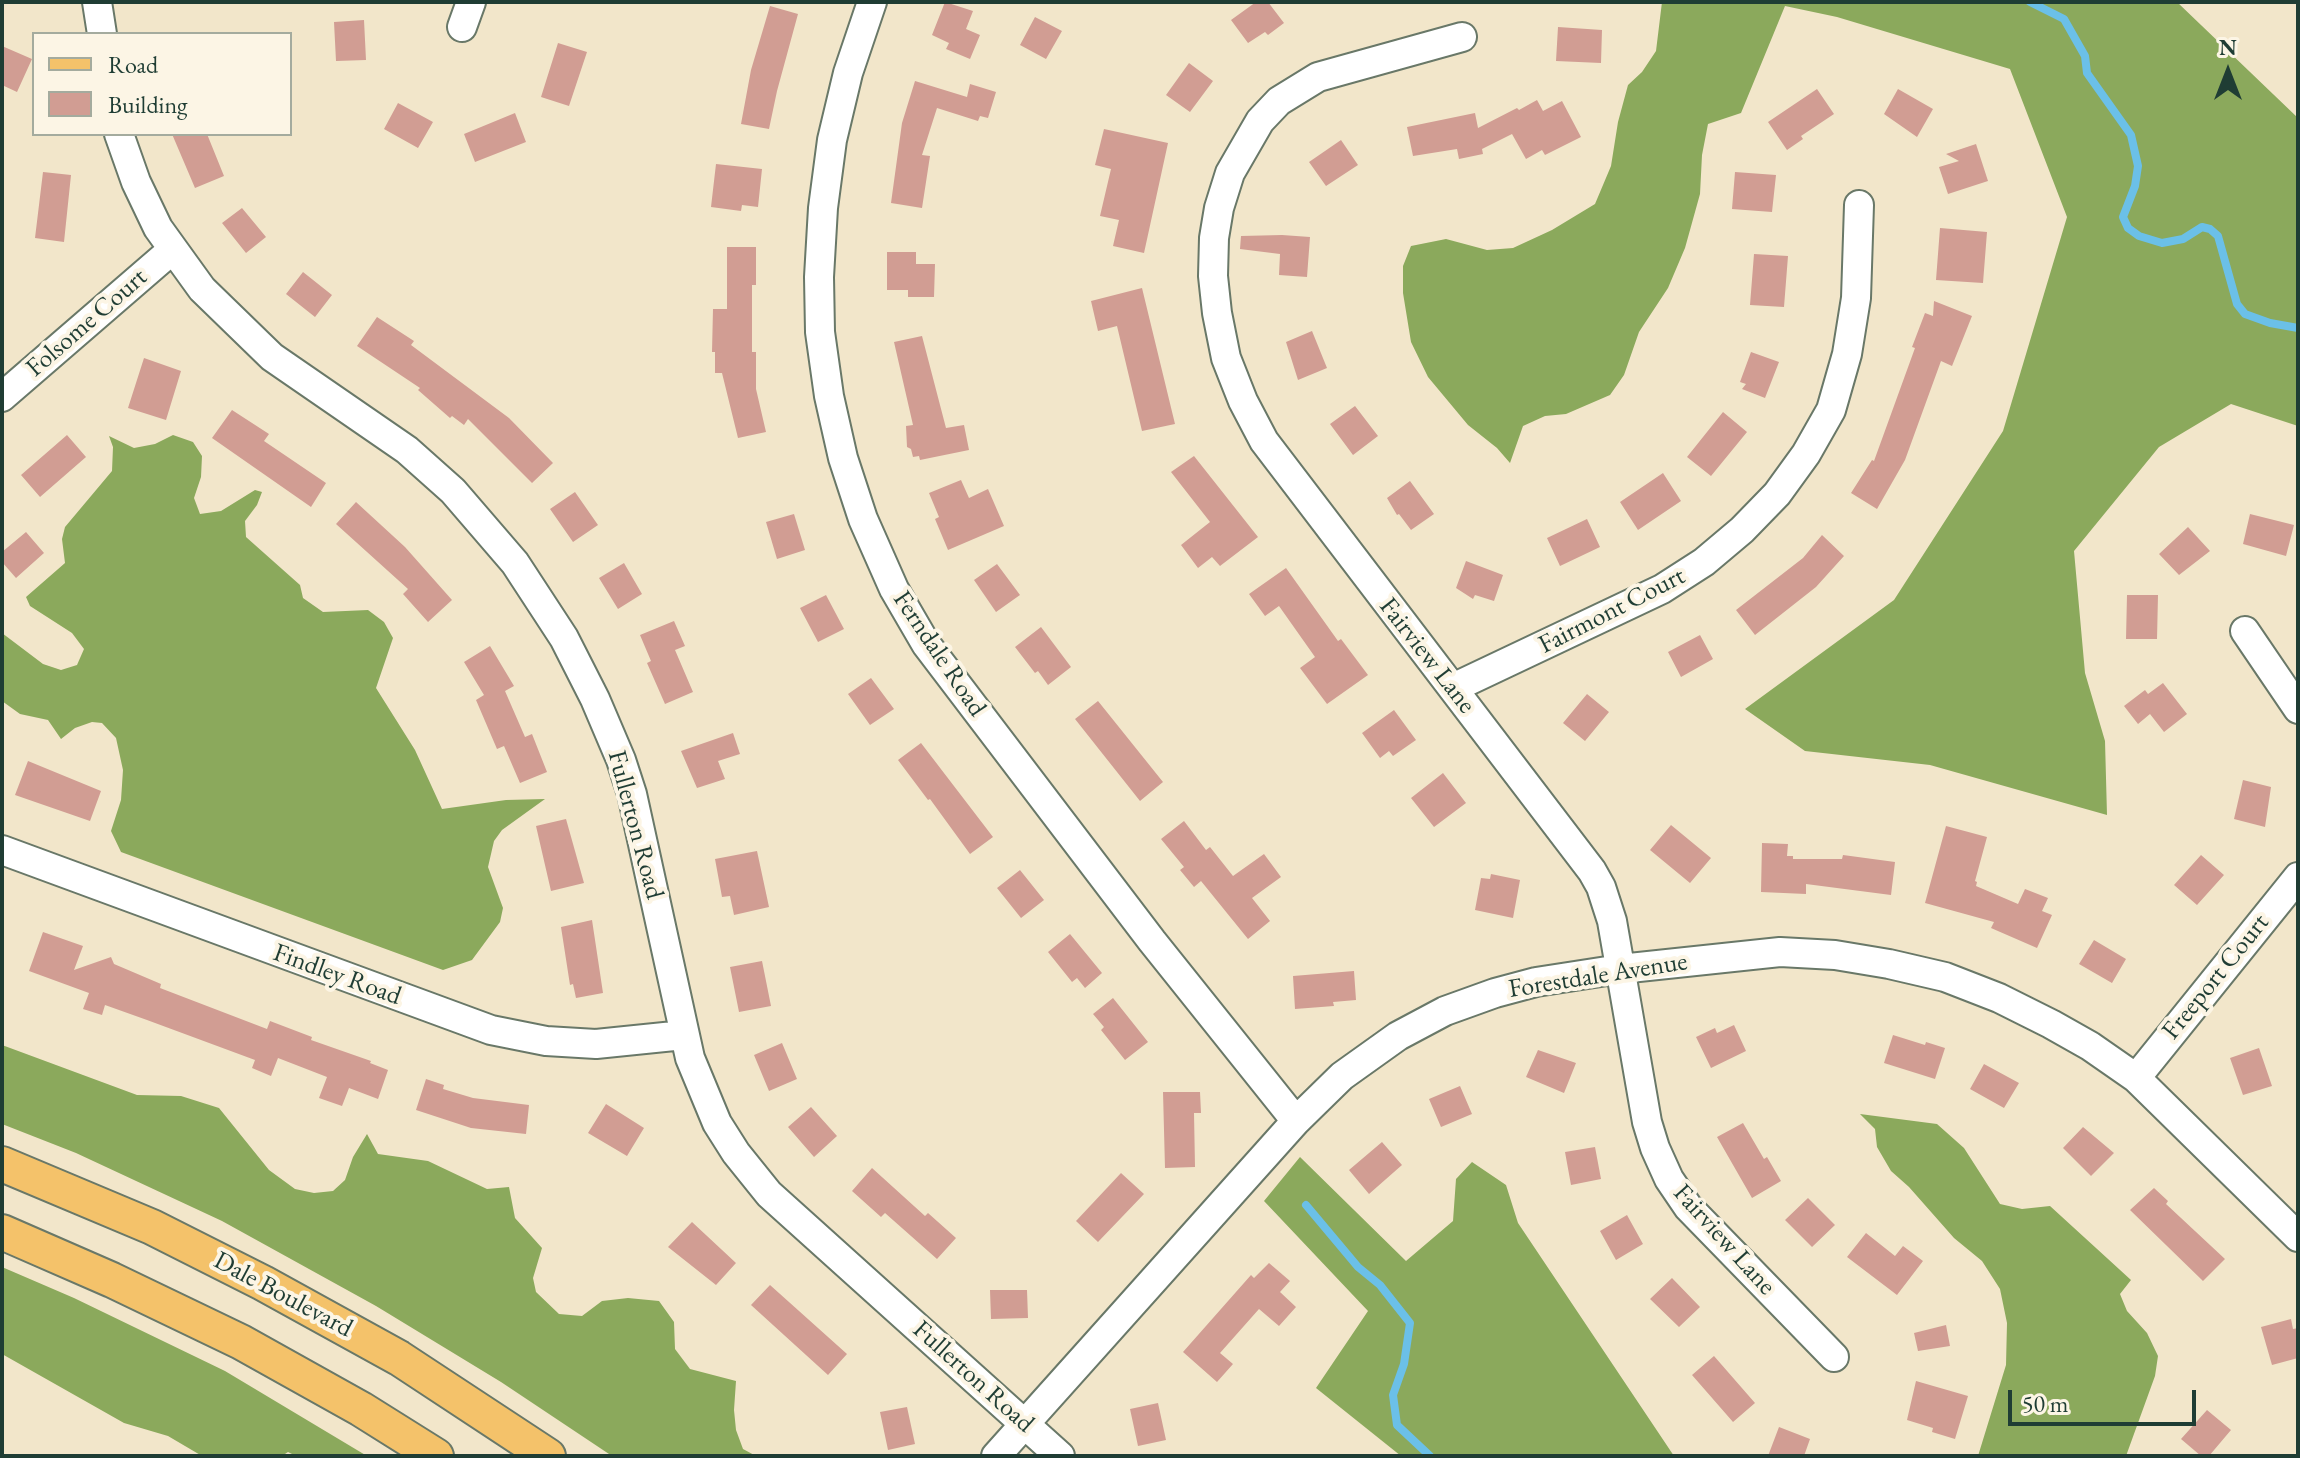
<!DOCTYPE html>
<html>
<head>
<meta charset="utf-8">
<style>
  body { margin:0 }
  #map { position:relative; width:2300px; height:1458px; overflow:hidden; background:#f2e6ca; font-family:"EB Garamond",serif }
  canvas { display:block }
  .frame { position:absolute; inset:0; border:4px solid #1f3d34; pointer-events:none }
  .legend { position:absolute; left:32px; top:32px; width:260px; height:104px; box-sizing:border-box; background:#fcf5e5; border:2px solid #a4ab9e; margin:0; padding:10px 14px; list-style:none; font-size:24px; color:#1f3d34 }
  .legend li { display:flex; align-items:center; gap:16px; height:40px }
  .legend b { width:40px; border:2px solid #a4ab9e }
  .north { position:absolute; left:2188px; top:32px; width:80px; height:80px; -webkit-text-stroke:6px #fcf5e5; paint-order:stroke; rotate:0deg; font-size:22px; font-weight:700; line-height:32px; text-align:center; color:#1f3d34 }
  .north::after { content:''; display:block; margin:auto; width:28px; height:36px; background:#1f3d34; clip-path:polygon(50% 0,100% 100%,50% 72%,0 100%) }
  .scale { position:absolute; left:2008px; top:1390px; width:188px; height:36px; box-sizing:border-box; border:4px solid #1f3d34; border-top:0; padding-left:10px; font-size:24px; line-height:28px; white-space:nowrap; color:#1f3d34; -webkit-text-stroke:6px #fcf5e5; paint-order:stroke }
</style>
</head>
<body>
<div id="map">
<canvas width="2300" height="1458"></canvas>
<div class="frame"></div>
<ul class="legend">
<li><b style="height:10px;background:#f4c26a"></b>Road</li>
<li><b style="height:22px;background:#d19d93"></b>Building</li>
</ul>
<div class="north">N</div>
<div class="scale">50 m</div>
</div>
<script>
const g = document.querySelector('canvas').getContext('2d');
g.lineJoin = 'round';
function fillPath(path, color) { g.fillStyle = color; g.fill(path, 'evenodd'); }
const shape = rows => new Path2D(rows.map(r => 'M' + r).join(''));
function stroke(path, color, width, dash) { g.strokeStyle = color; g.lineWidth = width; g.lineCap = dash ? 'butt' : 'round'; g.setLineDash(dash || []); g.stroke(path); }
function write(font, color, halo, rows, align = 'center') {
  g.font = font + ' "EB Garamond",serif'; g.lineWidth = 8; g.setLineDash([]); g.textBaseline = 'middle'; g.strokeStyle = halo; g.fillStyle = color; for (const [text, x, y, turn = 0] of rows) {
    g.save(); g.translate(x, y); g.rotate((+turn || 0) * Math.PI / 180); g.textAlign = isNaN(turn) ? turn : align; if (halo) g.strokeText(text, 0, 0); g.fillText(text, 0, 0); g.restore();
  }
}
const forest = shape([
  [1662,2,2177,2,2298,118,2298,426,2231,404,2159,447,2074,551,2085,673,2105,741,2107,815,1930,765,1805,751,1745,709,1894,600,2003,431,2067,217,2010,69,1837,17,1785,6,1741,113,1708,124,1702,155,1700,194,1685,248,1668,288,1639,332,1624,375,1610,395,1566,414,1545,416,1523,426,1510,463,1497,448,1468,425,1428,377,1411,342,1403,293,1403,266,1411,246,1446,239,1487,250,1513,248,1552,230,1595,204,1611,166,1618,122,1628,85,1642,72,1656,51],
  [173,435,193,442,202,456,201,477,194,498,200,514,221,511,255,490,262,492,257,505,245,521,246,537,300,585,303,598,323,612,368,610,384,622,393,638,376,688,415,750,442,809,506,800,545,799,502,830,494,841,488,867,503,908,500,922,472,960,443,970,121,852,111,831,121,800,123,770,116,738,102,723,92,722,75,728,61,739,48,720,20,714,2,701,2,633,43,664,61,670,77,665,84,649,72,633,30,606,26,597,65,563,62,539,65,527,112,471,113,447,109,436,134,448,155,444],
  [2,1045,137,1095,181,1096,219,1108,269,1170,295,1189,314,1193,333,1191,345,1180,353,1157,367,1134,378,1154,428,1161,487,1189,509,1187,515,1218,542,1248,533,1278,536,1292,559,1314,582,1316,602,1301,628,1298,659,1301,674,1322,675,1349,690,1369,736,1381,734,1410,736,1430,743,1449,756,1456,612,1456,501,1382,376,1306,222,1221,76,1153,2,1124],
  [1860,1114,1937,1124,1964,1148,2000,1204,2022,1209,2050,1206,2131,1280,2120,1294,2127,1311,2147,1333,2158,1356,2155,1376,2126,1456,1978,1456,2006,1365,2007,1323,2000,1289,1982,1261,1954,1238,1909,1187,1891,1171,1877,1147,1875,1129],
  [1300,1157,1406,1261,1453,1221,1456,1179,1472,1162,1506,1185,1518,1223,1674,1456,1401,1456,1316,1388,1368,1311,1264,1201],
  [2,1267,74,1298,225,1371,367,1456,296,1456,288,1452,282,1456,202,1456,168,1436,124,1423,2,1354]
]);
const stream = shape([
  [2030,2,2064,19,2085,56,2087,73,2131,135,2138,166,2135,186,2123,217,2128,228,2139,236,2162,243,2183,239,2202,227,2210,229,2218,236,2237,304,2245,314,2270,323,2298,328],
  [1306,1205,1358,1267,1380,1285,1410,1323,1404,1364,1393,1395,1397,1425,1430,1456]
]);
const building = shape([
  [945,2,973,11,966,29,980,35,970,59,946,49,949,43,932,35],
  [1256,2,1268,2,1284,23,1268,35,1265,32,1248,43,1231,20],
  [770,6,798,14,777,91,769,129,741,124,751,70],
  [1035,17,1062,31,1046,59,1020,45],
  [364,20,366,60,336,61,334,22],
  [1558,27,1602,30,1601,63,1556,61],
  [558,43,587,52,569,106,541,97],
  [2,46,32,59,17,92,2,85],
  [1189,63,1213,81,1190,112,1166,95],
  [915,81,967,97,970,84,996,92,988,118,980,116,978,121,937,108,922,155,930,156,922,208,891,203,902,123],
  [1817,89,1834,114,1801,136,1803,139,1787,150,1768,122],
  [1898,89,1933,109,1917,137,1884,114],
  [1537,100,1543,111,1562,101,1581,137,1545,155,1542,150,1526,159,1512,134,1482,149,1483,154,1459,159,1457,149,1413,156,1407,127,1475,113,1478,128,1517,108,1519,110],
  [398,103,433,122,418,148,384,129],
  [515,113,526,142,475,162,464,134],
  [1104,129,1168,143,1144,253,1113,246,1119,220,1100,216,1111,169,1095,165],
  [172,134,207,134,224,176,195,188],
  [1341,140,1358,165,1326,186,1309,162],
  [1976,144,1988,181,1948,194,1939,167,1959,161,1946,154],
  [716,164,762,169,758,207,742,205,741,211,711,207],
  [43,172,71,175,64,242,35,238],
  [1735,172,1776,175,1772,212,1732,209],
  [242,208,266,237,246,253,222,223],
  [1940,228,1987,232,1983,283,1936,280],
  [1282,235,1310,237,1307,277,1279,275,1280,254,1240,249,1241,236],
  [727,247,756,247,756,285,752,285,752,352,756,352,756,389,766,432,738,438,722,373,715,373,715,352,712,352,713,309,727,309],
  [887,252,916,252,916,264,935,264,934,297,908,297,908,290,887,290],
  [1754,254,1788,256,1784,307,1750,305],
  [303,272,332,295,315,317,286,294],
  [1142,288,1175,424,1142,431,1117,326,1098,331,1091,301],
  [1934,301,1972,316,1952,366,1941,361,1905,460,1877,509,1851,493,1872,460,1874,461,1915,348,1912,347,1925,313,1933,316],
  [377,317,414,341,411,345,509,418,553,463,532,483,468,419,464,425,452,416,450,418,418,390,420,388,357,346],
  [1312,331,1327,368,1298,380,1286,342],
  [922,336,946,428,964,425,969,450,920,460,919,456,913,457,911,449,907,447,906,426,913,425,894,342],
  [1751,352,1779,362,1765,398,1742,389,1746,384,1740,382],
  [144,358,181,371,166,420,128,408],
  [1355,406,1378,436,1353,455,1330,424],
  [232,410,269,434,264,441,326,483,311,507,212,438],
  [1723,412,1747,432,1711,476,1687,457],
  [67,435,86,457,40,497,21,475],
  [1194,456,1258,537,1220,566,1212,557,1198,568,1181,545,1210,522,1171,472],
  [1663,473,1681,501,1638,530,1620,502],
  [961,480,969,498,988,489,1004,526,948,550,935,519,939,517,929,493],
  [1410,481,1434,514,1411,530,1399,514,1397,515,1387,498],
  [575,492,598,525,573,542,550,509],
  [356,502,405,547,452,600,428,622,403,594,408,589,336,524],
  [794,514,805,550,777,559,766,522],
  [2250,514,2294,525,2286,556,2243,544],
  [1587,519,1600,547,1560,566,1547,538],
  [2188,527,2210,551,2179,575,2159,554],
  [26,532,44,553,16,578,2,562,2,552],
  [1822,535,1844,556,1816,587,1755,635,1736,610,1803,558],
  [1466,561,1503,575,1494,601,1475,595,1473,599,1456,588],
  [624,563,642,594,618,609,599,578],
  [997,564,1020,595,996,612,974,580],
  [1286,568,1338,641,1341,639,1368,675,1327,704,1300,668,1315,657,1279,606,1265,616,1249,594],
  [826,595,844,629,818,642,800,608],
  [2127,595,2158,595,2157,639,2126,639],
  [674,621,685,646,675,650,693,692,665,704,647,663,651,661,640,635],
  [1041,627,1071,667,1048,685,1038,671,1035,673,1015,647],
  [1700,635,1713,659,1681,677,1668,652],
  [490,646,514,686,505,691,525,737,532,734,547,772,520,783,504,746,497,749,476,700,484,695,464,662],
  [871,678,894,709,870,725,848,694],
  [2163,683,2187,714,2164,732,2150,714,2138,724,2124,706,2145,690,2148,694],
  [1587,694,1609,712,1585,741,1563,723],
  [1098,701,1163,782,1140,801,1075,719],
  [1394,710,1416,740,1393,756,1389,751,1380,758,1362,733],
  [733,733,740,754,718,761,725,779,697,788,681,751],
  [921,743,993,837,970,854,930,799,928,800,898,760],
  [28,761,101,791,90,821,15,795],
  [1443,773,1466,803,1434,827,1411,798],
  [2243,780,2271,787,2265,827,2234,819],
  [566,819,584,883,551,891,536,826],
  [1184,821,1206,850,1210,847,1233,876,1264,854,1281,877,1252,898,1270,921,1248,939,1201,881,1194,887,1180,870,1184,867,1161,839],
  [1671,825,1711,858,1690,883,1650,850],
  [1946,826,1987,837,1975,881,1977,882,1976,886,2018,904,2025,889,2048,898,2042,911,2052,915,2037,948,1991,928,1994,922,1925,903],
  [1762,843,1788,844,1787,856,1793,856,1793,859,1842,859,1843,855,1895,862,1891,895,1806,884,1806,894,1761,892],
  [757,851,769,907,734,915,730,896,722,897,715,859],
  [2201,855,2224,875,2197,905,2174,885],
  [1020,870,1044,900,1021,918,997,888],
  [1491,874,1520,880,1513,918,1475,910,1481,878,1490,879],
  [592,920,603,993,576,998,573,984,570,985,561,927],
  [43,932,83,946,74,970,111,957,114,964,161,984,160,988,267,1029,270,1021,312,1037,311,1040,371,1061,370,1063,388,1070,378,1099,349,1088,342,1106,319,1098,327,1077,278,1058,271,1076,252,1068,255,1060,147,1020,105,1005,102,1015,83,1009,89,993,29,971],
  [1070,934,1102,973,1085,988,1077,978,1072,982,1048,952],
  [2094,940,2126,959,2112,983,2079,964],
  [762,961,771,1006,739,1012,730,967],
  [1354,971,1356,1000,1333,1002,1334,1006,1295,1009,1293,976],
  [1113,998,1148,1042,1125,1060,1101,1030,1104,1027,1093,1014],
  [1734,1025,1746,1051,1711,1068,1696,1037,1715,1028,1717,1033],
  [1893,1035,1925,1045,1926,1042,1945,1048,1935,1079,1884,1063],
  [782,1043,797,1079,769,1091,754,1055],
  [2259,1048,2272,1086,2243,1095,2230,1058],
  [1538,1050,1576,1063,1564,1093,1526,1077],
  [1984,1064,2019,1083,2004,1108,1970,1089],
  [426,1079,444,1085,443,1089,473,1098,529,1105,526,1134,471,1128,416,1110],
  [1460,1086,1472,1114,1441,1127,1429,1099],
  [1163,1092,1200,1092,1201,1113,1194,1113,1195,1167,1165,1168],
  [606,1104,644,1128,627,1156,588,1133],
  [811,1107,837,1136,814,1157,788,1127],
  [1743,1123,1764,1159,1767,1157,1781,1181,1752,1198,1717,1137],
  [2083,1127,2114,1153,2091,1176,2063,1148],
  [1382,1142,1402,1165,1369,1194,1349,1170],
  [1595,1147,1601,1179,1571,1185,1565,1152],
  [872,1168,925,1216,928,1213,956,1238,937,1259,885,1213,881,1217,852,1191],
  [1121,1173,1144,1194,1098,1242,1076,1221],
  [2154,1188,2168,1201,2166,1204,2225,1259,2203,1281,2130,1210],
  [1808,1198,1835,1225,1812,1247,1785,1220],
  [1627,1215,1643,1244,1616,1260,1600,1231],
  [692,1222,736,1263,716,1285,668,1247],
  [1866,1233,1895,1256,1903,1246,1923,1261,1897,1295,1847,1257],
  [1269,1263,1290,1281,1280,1292,1296,1307,1279,1326,1259,1309,1220,1353,1233,1364,1217,1382,1183,1352,1251,1275,1254,1278],
  [1672,1278,1700,1307,1679,1327,1650,1299],
  [770,1285,847,1354,828,1375,751,1305],
  [990,1290,1027,1290,1028,1318,991,1319],
  [2291,1319,2293,1329,2298,1328,2298,1358,2272,1365,2261,1327],
  [1946,1325,1950,1346,1918,1351,1914,1333],
  [1714,1356,1755,1403,1733,1422,1692,1375],
  [1916,1381,1968,1396,1955,1439,1932,1432,1933,1428,1907,1420],
  [1158,1403,1166,1440,1138,1446,1130,1409],
  [907,1407,915,1444,888,1450,880,1412],
  [2207,1410,2231,1430,2209,1456,2201,1456,2181,1439],
  [1779,1427,1810,1439,1804,1456,1768,1456]
]);
const minor = shape([
  [97,2,102,34],
  [872,2,848,73,832,140,823,208,819,277,820,332,829,396,843,458,863,519,894,589,926,644,1152,941,1296,1121],
  [462,27,471,2],
  [1462,37,1318,77,1279,101,1260,121,1230,173,1219,208,1214,238,1213,276,1217,313,1226,358,1243,401,1264,441,1592,871,1601,887,1612,921,1647,1122,1655,1148,1669,1179,1688,1207,1834,1357],
  [119,134,136,182,158,228,202,289,272,357,407,450,453,491,515,563,564,638,595,699,621,760,632,794,690,1058,717,1123,736,1153,769,1194,1060,1456],
  [2,397,172,250],
  [2245,631,2298,709],
  [1453,688,1662,589,1704,562,1742,530,1777,494,1806,454,1831,410,1847,354,1856,298,1859,205],
  [2,850,491,1030,546,1041,596,1044,684,1035],
  [2136,1078,2298,877],
  [996,1456,1296,1121,1342,1076,1398,1036,1445,1011,1495,993,1536,982,1620,969,1780,952,1835,955,1889,964,1945,977,1999,998,2051,1024,2090,1046,2136,1078,2298,1237]
]);
const major = shape([
  [2,1164,152,1227,263,1283,399,1358,548,1456],
  [2,1232,112,1280,241,1342,361,1409,436,1456]
]);
const streetNames = [
  ["Folsome Court",87,323,-41],
  ["Fairmont Court",1612,611,-27],
  ["Ferndale Road",939,654,56],
  ["Fairview Lane",1427,656,52],
  ["Fullerton Road",635,825,75],
  ["Findley Road",337,975,20],
  ["Forestdale Avenue",1598,976,-9],
  ["Freeport Court",2216,977,-51],
  ["Fairview Lane",1724,1240,48],
  ["Dale Boulevard",283,1295,28],
  ["Fullerton Road",973,1377,42]
];
fillPath(forest, '#8ba95c');
stroke(stream, '#6bc0e8', 8);
fillPath(building, '#d19d93');
stroke(minor, '#697868', 32);
stroke(major, '#697868', 38);
stroke(minor, '#fff', 28);
stroke(major, '#f4c26a', 34);
write('26px', '#1f3d34', '#fcf5e5', streetNames);
</script>
</body>
</html>
